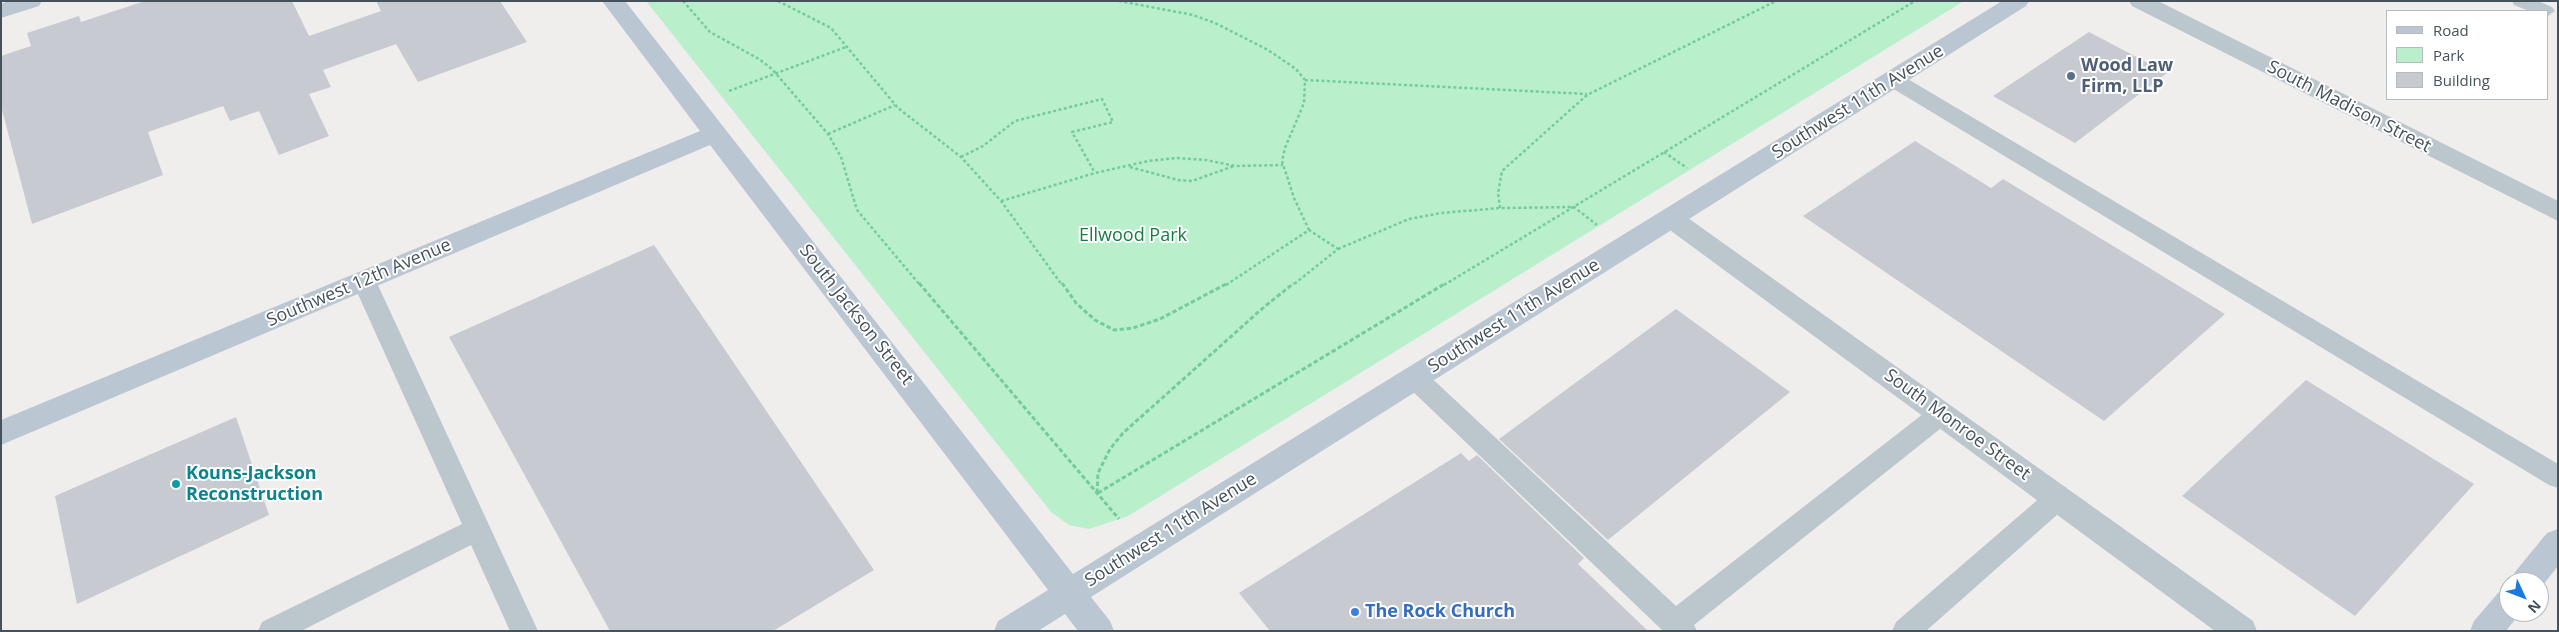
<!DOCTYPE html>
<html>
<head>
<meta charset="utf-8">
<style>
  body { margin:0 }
  #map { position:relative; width:2559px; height:632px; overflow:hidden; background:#f0eded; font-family:"Open Sans",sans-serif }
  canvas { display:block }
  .frame { position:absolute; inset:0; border:2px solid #45525b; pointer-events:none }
  .legend { position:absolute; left:2386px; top:10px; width:162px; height:90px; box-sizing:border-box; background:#fff; border:1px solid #b5babd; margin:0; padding:6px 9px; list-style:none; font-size:15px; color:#45525b }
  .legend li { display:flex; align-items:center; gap:10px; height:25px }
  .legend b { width:25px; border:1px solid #b5babd }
  .north { position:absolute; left:2499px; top:572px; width:50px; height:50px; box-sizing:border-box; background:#fff; border:1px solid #b5babd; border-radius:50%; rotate:133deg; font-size:14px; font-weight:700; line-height:20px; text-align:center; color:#45525b }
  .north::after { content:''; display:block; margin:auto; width:18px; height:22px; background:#187adf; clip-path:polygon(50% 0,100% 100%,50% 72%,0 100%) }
</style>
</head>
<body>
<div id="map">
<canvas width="2559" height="632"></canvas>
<div class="frame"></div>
<ul class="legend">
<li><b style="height:6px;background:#bac7d2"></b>Road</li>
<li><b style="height:14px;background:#baefcc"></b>Park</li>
<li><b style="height:14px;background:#c7cad0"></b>Building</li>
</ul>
<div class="north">N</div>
</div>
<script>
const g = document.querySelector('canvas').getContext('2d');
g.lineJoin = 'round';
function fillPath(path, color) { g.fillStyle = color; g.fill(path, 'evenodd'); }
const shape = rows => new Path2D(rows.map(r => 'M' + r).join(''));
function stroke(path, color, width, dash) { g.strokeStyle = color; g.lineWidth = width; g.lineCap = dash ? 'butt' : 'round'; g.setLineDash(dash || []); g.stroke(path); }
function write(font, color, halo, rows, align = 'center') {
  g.font = font + ' "Open Sans",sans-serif'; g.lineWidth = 4; g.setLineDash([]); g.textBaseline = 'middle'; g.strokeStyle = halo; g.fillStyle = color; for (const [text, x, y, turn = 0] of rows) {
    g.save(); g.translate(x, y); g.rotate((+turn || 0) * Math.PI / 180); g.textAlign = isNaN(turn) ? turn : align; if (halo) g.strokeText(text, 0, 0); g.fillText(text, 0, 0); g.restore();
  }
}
const green = shape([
  [646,1,1964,1,1128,516,1089,529,1069,525,1051,512]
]);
const building = shape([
  [145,1,292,1,309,36,381,11,376,1,500,1,527,42,418,82,396,44,323,70,331,87,309,94,329,136,279,155,259,111,230,121,223,106,148,132,163,175,32,224,1,106,1,56,31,46,27,33,79,16,81,22],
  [2089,32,2167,73,2075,143,1993,96],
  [1915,141,1991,188,2003,179,2225,314,2104,421,1803,216],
  [654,245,874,570,773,631,610,631,449,337],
  [1676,309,1790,392,1608,540,1499,439],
  [2306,380,2474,484,2355,616,2182,496],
  [236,417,269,515,77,604,55,496],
  [1461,453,1469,461,1477,455,1584,558,1578,564,1648,631,1270,631,1239,593]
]);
const pathFar1 = shape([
  [683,1,710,32,759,59,772,69,828,134,841,157,857,210,920,285],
  [778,1,831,28,898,108,961,157,1001,201,1062,285],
  [1119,1,1193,15,1215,23,1268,50,1296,69,1305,80,1304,103,1285,148,1282,161,1294,198,1309,230],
  [1305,80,1587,94],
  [729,91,846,47],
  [828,134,895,105],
  [1664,152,1687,168],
  [961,157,983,146,1015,121,1102,99,1113,122,1072,132,1095,173],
  [1130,167,1178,180,1192,181,1234,166],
  [1001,201,1095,173,1148,161,1176,158,1206,160,1235,166,1283,165],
  [1500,208,1498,193,1502,171,1587,95,1776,1],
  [1338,249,1409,219,1441,213,1500,208,1574,207,1597,225],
  [1226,285,1309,230,1338,249,1293,285],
  [1444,285,1915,1]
]);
const path = shape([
  [919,283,1119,519],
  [1062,283,1076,303,1095,320,1114,330,1133,328,1160,319,1228,283],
  [1097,493,1098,473,1110,449,1123,433,1264,307,1294,283],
  [1098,493,1446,283]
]);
const lane = shape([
  [2512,1,2538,1,2552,7,2555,11,2548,16,2548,11,2529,11,2514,5,2512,1],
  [1894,74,1901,75,2558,464,2558,488,2549,485,1887,85,1884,80,1887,75,1894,74],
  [364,273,372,275,376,281,538,631,510,631,471,545,301,631,258,631,262,622,462,524,352,281,356,275,364,273],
  [1415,368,1424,371,1676,606,1932,407,1941,404,1950,407,1954,414,1950,421,1694,625,1697,631,1663,631,1406,385,1403,378,1406,371,1415,368],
  [2058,487,2067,490,2071,498,2067,506,1926,631,1892,631,1896,622,2049,490,2058,487]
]);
const street = shape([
  [2129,1,2158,1,2558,201,2558,221,2132,6,2129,1],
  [1672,210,1681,213,2253,621,2257,631,2215,631,1663,225,1659,219,1663,213,1672,210]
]);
const secondary = shape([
  [8,1,42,1,39,6,1,18,1,4,8,1],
  [602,1,625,1,1073,574,2002,1,2029,1,2026,6,1091,597,1110,621,1114,631,1078,631,1065,614,1038,631,994,631,998,621,1048,590,710,145,1,445,1,420,700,131,602,1],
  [2558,529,2558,566,2539,590,2539,582,2510,582,2515,572,2547,533,2558,529],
  [2509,589,2509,612,2521,612,2506,631,2470,631,2474,621,2498,593,2509,589]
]);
const markers = [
  [2071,76,5,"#5c6f8a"],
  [176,484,5,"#0f9aa8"],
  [1355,612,5,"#3f7fe0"]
];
const serviceNames = [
  ["Wood Law",2081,66],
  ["Firm, LLP",2081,87]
];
const streetNames = [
  ["Southwest 11th Avenue",1858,102,-32],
  ["South Madison Street",2349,107,27],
  ["Southwest 12th Avenue",359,283,-23],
  ["South Jackson Street",856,315,52],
  ["Southwest 11th Avenue",1514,316,-32],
  ["South Monroe Street",1957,425,36],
  ["Southwest 11th Avenue",1171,530,-32]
];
const parkNames = [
  ["Ellwood Park",1133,236]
];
const cultureNames = [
  ["Kouns-Jackson",186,474],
  ["Reconstruction",186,495]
];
const shopNames = [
  ["The Rock Church",1365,612]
];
fillPath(green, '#baefcc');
fillPath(building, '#c7cad0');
stroke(pathFar1, '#72cd9b', 2.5, [3, 2.5]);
stroke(path, '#72cd9b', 3, [4.5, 2.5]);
fillPath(lane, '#bbc6cd');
fillPath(street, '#bbc6cd');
fillPath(secondary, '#bac7d2');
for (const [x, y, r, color] of markers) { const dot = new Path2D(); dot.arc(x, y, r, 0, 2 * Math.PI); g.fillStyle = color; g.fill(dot); stroke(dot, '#fff', 2); }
write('bold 18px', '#4e5e75', '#fff', serviceNames, 'left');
write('18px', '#45525b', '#fff', streetNames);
write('18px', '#167c43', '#fff', parkNames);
write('bold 18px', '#0d838f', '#fff', cultureNames, 'left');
write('bold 18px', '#366cbe', '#fff', shopNames, 'left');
</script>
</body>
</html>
